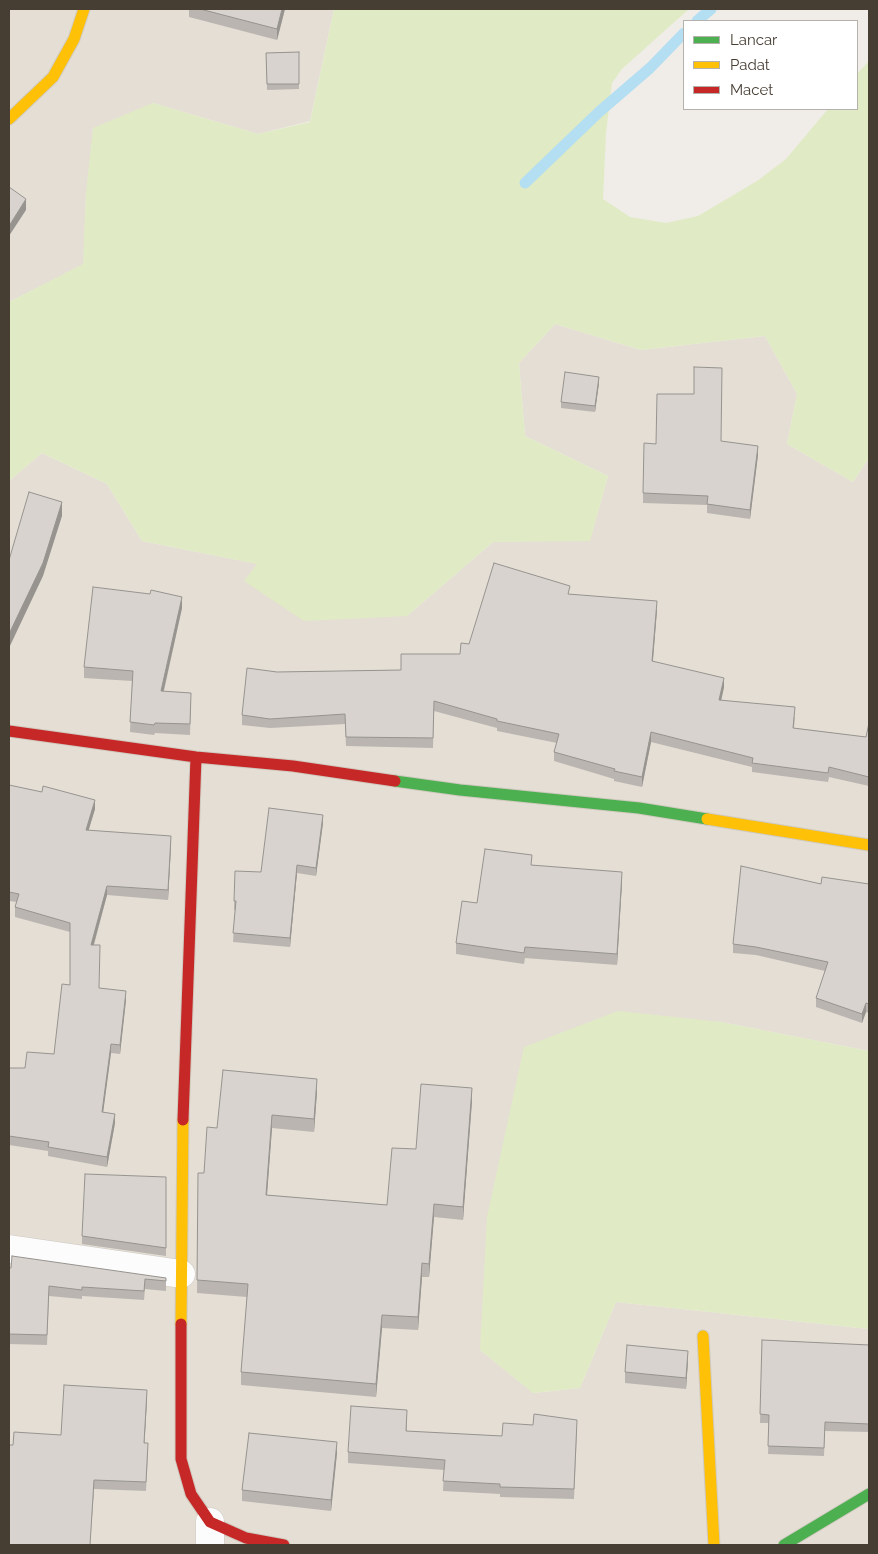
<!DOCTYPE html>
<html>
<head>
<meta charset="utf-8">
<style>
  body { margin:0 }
  #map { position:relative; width:878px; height:1554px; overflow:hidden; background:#f0ece8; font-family:Raleway,sans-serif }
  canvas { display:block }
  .frame { position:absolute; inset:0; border:10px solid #463d33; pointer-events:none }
  .legend { position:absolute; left:683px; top:20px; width:175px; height:90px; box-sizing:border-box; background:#fff; border:1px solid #b5b1ad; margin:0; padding:6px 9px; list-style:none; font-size:15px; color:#463d33 }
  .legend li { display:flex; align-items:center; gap:10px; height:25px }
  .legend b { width:25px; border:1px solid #b5b1ad }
</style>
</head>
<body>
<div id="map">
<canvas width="878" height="1554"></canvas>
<div class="frame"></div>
<ul class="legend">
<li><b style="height:6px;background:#4caf50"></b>Lancar</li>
<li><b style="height:6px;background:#ffc107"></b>Padat</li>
<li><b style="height:6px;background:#c62828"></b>Macet</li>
</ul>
</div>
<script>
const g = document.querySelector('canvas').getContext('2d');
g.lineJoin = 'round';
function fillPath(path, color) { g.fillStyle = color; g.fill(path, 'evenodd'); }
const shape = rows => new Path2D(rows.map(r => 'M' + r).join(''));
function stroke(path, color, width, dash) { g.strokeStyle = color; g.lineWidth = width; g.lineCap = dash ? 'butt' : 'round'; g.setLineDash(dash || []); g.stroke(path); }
const residential = shape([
  [9,9,334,9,310,121,258,134,153,103,86,193,84,264,9,302],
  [555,324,641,350,765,336,797,394,787,444,853,482,869,458,869,1051,721,1022,480,1350,534,1393,580,1388,616,1302,869,1329,869,1545,9,1545,9,481,42,453,107,484,142,541,258,564,245,582,407,616,493,542,590,540,608,476,525,436,519,363]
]);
const green = shape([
  [334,9,689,9,622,69,612,83,606,133,603,199,630,217,666,223,698,216,757,181,786,159,828,109,857,109,857,74,869,61,869,458,853,482,787,444,797,394,765,336,641,350,555,324,519,363,525,436,608,476,590,541,493,542,407,616,304,621,244,581,257,564,142,541,107,484,42,453,9,481,9,302,83,264,86,193,93,128,153,103,258,134,310,122],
  [618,1011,721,1022,869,1051,869,1329,616,1302,580,1388,533,1393,480,1350,487,1217,524,1047]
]);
const stream = shape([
  [697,21,711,9],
  [525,183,599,112,650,68,684,33]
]);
const street = shape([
  [9,1249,181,1274],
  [210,1545,210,1522]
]);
const fast = shape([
  [395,781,460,790,639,808,707,819],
  [784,1545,869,1494]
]);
const slow = shape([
  [9,119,53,77,74,39,84,9],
  [707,819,869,845],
  [181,1324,183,1120],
  [703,1336,714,1545]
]);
const jam = shape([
  [9,731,196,757,293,766,395,781],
  [183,1120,196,757],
  [181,1324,181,1459,191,1494,210,1522,246,1538,284,1545]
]);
const wall = shape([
  [189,9,285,9,277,40,189,17],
  [299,52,299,89,267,90,266,53],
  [599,383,595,412,561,408,561,402],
  [694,394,721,441,758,455,750,519,707,513,707,505,643,503,643,493,656,444],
  [570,594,657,610,653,661,724,687,721,701,795,717,794,728,866,737,869,723,869,786,829,777,828,782,752,772,752,767,651,742,642,787,614,781,614,779,554,761,554,752,557,743,497,731,497,728,434,711,433,748,346,746,345,724,270,728,242,725,242,715,277,672,401,670,460,654,469,644],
  [182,608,164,691,191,703,190,735,155,733,154,735,130,732,132,681,84,678,84,667],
  [9,785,95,809,88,831,171,846,168,900,107,895,94,945,99,988,126,1000,120,1054,111,1053,103,1112,115,1123,107,1167,48,1156,48,1151,9,1145,9,1068,25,1068,54,1054,70,985,70,932,15,917,15,907,17,902,9,901],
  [323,823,316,876,297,873,290,947,233,942,235,910,234,910,234,901,261,872],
  [532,865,622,882,617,965,525,958,524,964,456,954,456,943,477,903],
  [821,884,869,884,869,1013,866,1012,862,1023,816,1007,816,998,825,971,756,955,733,953,733,944],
  [317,1092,314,1132,272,1128,267,1195,387,1205,416,1149,472,1101,463,1220,434,1217,429,1277,422,1277,418,1330,382,1328,376,1397,241,1385,241,1372,247,1297,197,1293,198,1173,204,1173,217,1128],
  [166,1177,166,1256,82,1244,82,1236],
  [9,1268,166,1278,166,1291,145,1289,144,1300,82,1296,82,1299,49,1296,47,1345,9,1344],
  [762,1340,869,1345,869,1342,869,1432,825,1431,824,1456,768,1454,769,1423,760,1423],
  [688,1361,686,1389,625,1383,625,1372],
  [147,1400,144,1443,148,1453,146,1491,94,1489,13,1445,61,1435],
  [407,1420,407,1431,502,1436,577,1430,574,1499,500,1497,500,1494,443,1491,444,1470,348,1463,348,1452],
  [337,1453,331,1511,242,1501,242,1490]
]);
const shadedWall = shape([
  [282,9,285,9,277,40,277,29],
  [26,199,26,210,9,236,9,226],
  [599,377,599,383,595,412,595,406],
  [758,446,758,455,750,519,750,510],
  [62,502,62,516,43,576,9,648,9,634],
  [182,597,182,608,161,702,161,691],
  [657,601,657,610,652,671,652,661],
  [724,678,724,687,719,710,719,700],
  [651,732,651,742,642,787,642,777],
  [95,800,95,809,86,839,86,830],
  [323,815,323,823,316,876,316,868],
  [171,836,171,846,168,900,168,890],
  [297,865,297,873,290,947,290,938],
  [622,872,622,882,617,965,617,954],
  [107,886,107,895,91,954,91,945],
  [126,991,126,1000,120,1054,120,1045],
  [866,1003,866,1012,862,1023,862,1014],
  [111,1044,111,1053,102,1121,102,1112],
  [317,1079,317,1092,314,1132,314,1119],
  [472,1088,472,1101,463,1220,463,1207],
  [115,1114,115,1123,107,1167,107,1157],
  [272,1115,272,1128,266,1208,266,1195],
  [434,1204,434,1217,429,1277,429,1264],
  [422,1263,422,1277,418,1330,418,1317],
  [382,1315,382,1328,376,1397,376,1384],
  [688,1351,688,1361,686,1389,686,1378],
  [147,1390,147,1400,144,1452,144,1443],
  [337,1442,337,1453,331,1511,331,1500],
  [94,1480,94,1489,90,1545]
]);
const building = shape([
  [200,9,282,9,277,29,200,9],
  [299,52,299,84,267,84,266,53,299,52],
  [9,187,26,199,9,226,9,187],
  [694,367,722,368,721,441,758,446,750,510,707,504,708,496,643,493,644,443,656,444,657,394,694,394,694,367],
  [565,372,599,377,595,406,561,402,565,372],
  [29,492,62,502,43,563,9,634,9,560,29,492],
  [494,563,570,586,568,594,657,601,652,661,724,678,719,700,795,707,793,728,866,737,869,723,869,777,829,767,828,773,752,763,753,758,651,732,642,777,614,771,615,769,554,752,559,734,497,721,497,719,434,701,433,738,346,737,345,714,270,719,242,715,247,668,277,672,401,670,401,654,460,654,461,643,469,644,494,563],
  [93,587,150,594,151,590,182,597,161,691,191,693,190,724,155,723,154,725,130,722,133,671,84,667,93,587],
  [9,785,42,792,43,786,95,800,86,830,171,836,168,890,107,886,91,945,100,945,99,988,126,991,120,1045,111,1044,102,1112,115,1114,107,1157,48,1147,49,1142,9,1136,9,1068,25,1068,27,1052,54,1054,62,984,70,985,70,923,15,907,19,894,9,892,9,785],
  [269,808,323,815,316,868,297,865,290,938,233,933,236,901,234,901,235,871,261,872,269,808],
  [485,849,532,855,531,865,622,872,617,954,525,947,524,953,456,943,462,901,477,903,485,849],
  [741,866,821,884,822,877,869,884,869,1004,866,1003,862,1014,816,998,828,962,756,947,733,944,741,866],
  [223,1070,317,1079,314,1119,272,1115,266,1195,387,1205,392,1148,416,1149,421,1084,472,1088,463,1207,434,1204,429,1264,422,1263,418,1317,382,1315,376,1384,241,1372,248,1284,197,1280,198,1173,204,1173,207,1127,217,1128,223,1070],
  [85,1174,166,1177,166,1248,82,1236,85,1174],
  [12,1256,166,1278,166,1281,145,1279,144,1291,82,1287,82,1290,49,1286,47,1335,9,1334,9,1268,11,1268,12,1256],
  [762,1340,869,1345,869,1342,869,1424,825,1422,824,1448,768,1446,769,1415,760,1414,762,1340],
  [627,1345,688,1351,686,1378,625,1372,627,1345],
  [64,1385,147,1390,144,1443,148,1443,146,1482,94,1480,90,1545,9,1545,9,1445,13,1445,14,1432,61,1435,64,1385],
  [351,1406,407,1410,406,1431,502,1436,503,1423,533,1425,534,1414,577,1420,574,1489,500,1487,500,1484,443,1481,445,1460,348,1452,351,1406],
  [249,1433,337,1442,331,1500,242,1490,249,1433]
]);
fillPath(residential, '#e5ded4');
fillPath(green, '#e0ebc5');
stroke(stream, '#b4def1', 11);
stroke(street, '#ccc8c4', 29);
stroke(fast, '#cfc9be', 13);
stroke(slow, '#cfc9be', 13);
stroke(jam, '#cfc9be', 13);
stroke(street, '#fdfcfc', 28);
stroke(fast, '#4caf50', 11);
stroke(slow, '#ffc107', 11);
stroke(jam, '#c62828', 11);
fillPath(wall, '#bab5b1');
fillPath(shadedWall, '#979490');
fillPath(building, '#d8d3ce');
stroke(building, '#979490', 1);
</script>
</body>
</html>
